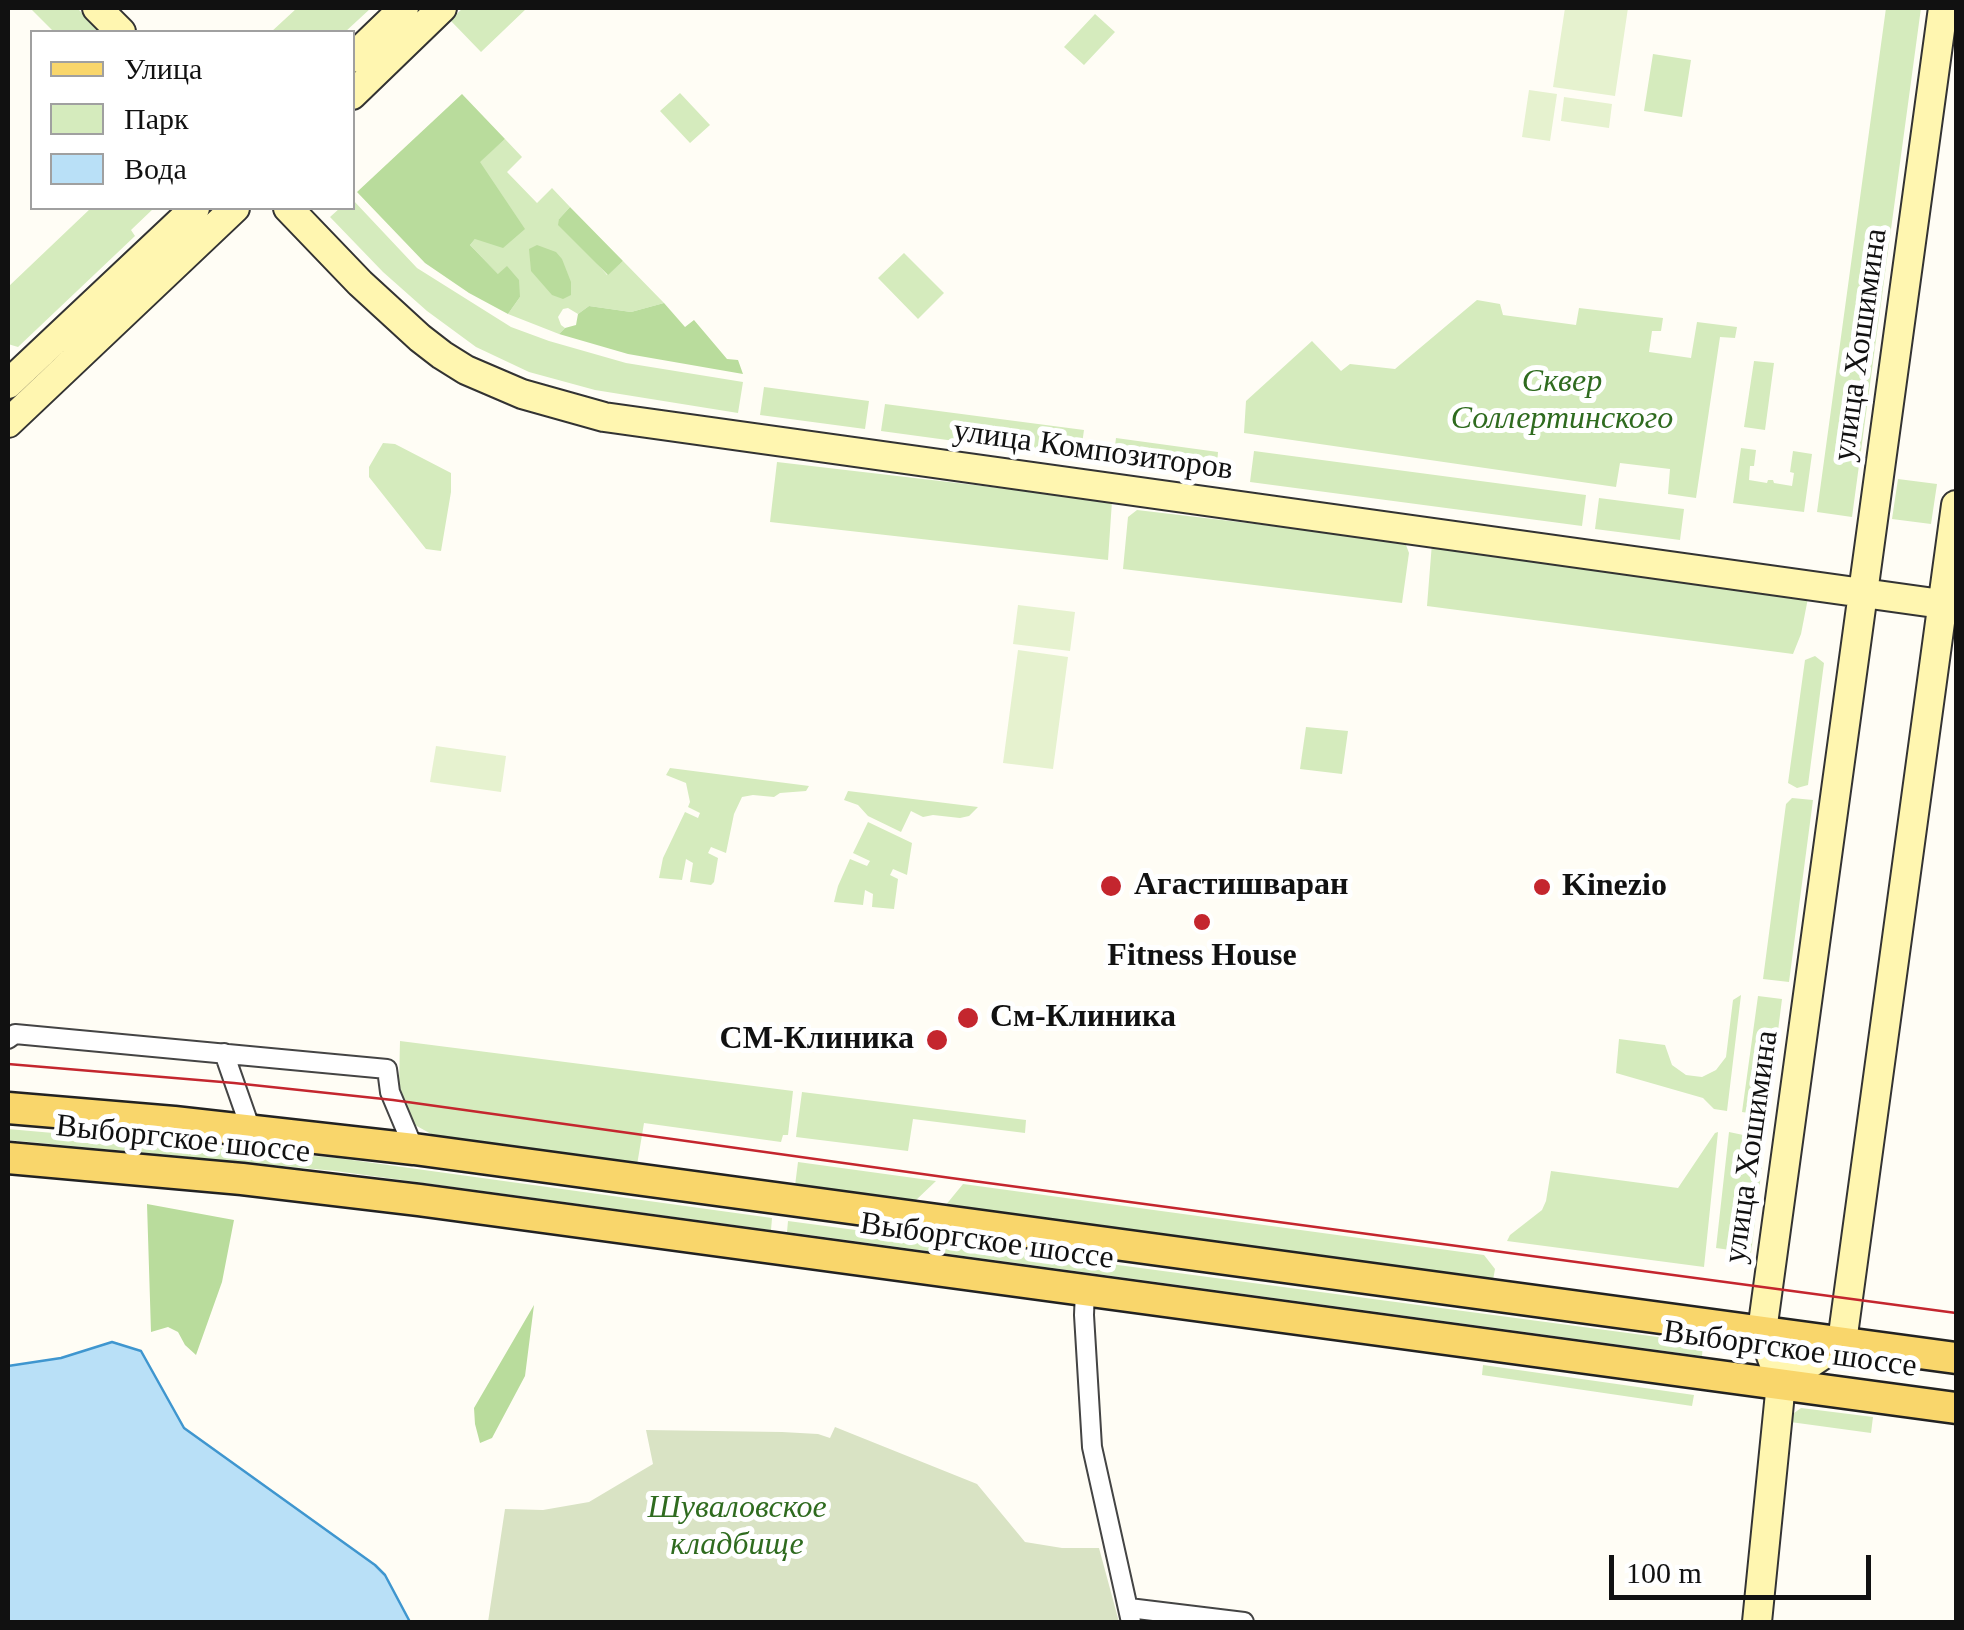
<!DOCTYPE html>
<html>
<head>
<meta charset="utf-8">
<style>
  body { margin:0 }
  #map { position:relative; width:1964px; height:1630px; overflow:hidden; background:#fffdf5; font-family:"Times New Roman",serif }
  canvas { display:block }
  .frame { position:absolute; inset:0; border:10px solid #111; pointer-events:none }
  .legend { position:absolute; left:30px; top:30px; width:325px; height:180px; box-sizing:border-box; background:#fff; border:2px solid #a0a0a0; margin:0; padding:12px 18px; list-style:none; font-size:30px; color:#111 }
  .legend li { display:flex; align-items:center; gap:20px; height:50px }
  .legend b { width:50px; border:2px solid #a0a0a0 }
  .scale { position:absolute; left:1609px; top:1555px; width:262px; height:45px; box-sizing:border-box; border:5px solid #111; border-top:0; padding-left:12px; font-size:30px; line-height:35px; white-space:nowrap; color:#111; -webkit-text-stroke:8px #fff; paint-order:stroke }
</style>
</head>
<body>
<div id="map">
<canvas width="1964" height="1630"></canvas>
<div class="frame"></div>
<ul class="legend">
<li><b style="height:12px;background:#f9d66b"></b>Улица</li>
<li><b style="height:28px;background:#d5ebbd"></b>Парк</li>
<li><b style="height:28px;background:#b9e0f7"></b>Вода</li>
</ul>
<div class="scale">100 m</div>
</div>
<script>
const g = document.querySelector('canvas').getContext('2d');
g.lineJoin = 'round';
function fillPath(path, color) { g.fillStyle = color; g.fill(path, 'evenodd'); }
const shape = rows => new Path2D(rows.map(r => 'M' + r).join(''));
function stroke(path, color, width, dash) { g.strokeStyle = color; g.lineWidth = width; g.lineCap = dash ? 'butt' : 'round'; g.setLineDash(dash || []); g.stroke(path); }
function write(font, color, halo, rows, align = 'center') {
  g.font = font + ' "Times New Roman",serif'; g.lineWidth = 10; g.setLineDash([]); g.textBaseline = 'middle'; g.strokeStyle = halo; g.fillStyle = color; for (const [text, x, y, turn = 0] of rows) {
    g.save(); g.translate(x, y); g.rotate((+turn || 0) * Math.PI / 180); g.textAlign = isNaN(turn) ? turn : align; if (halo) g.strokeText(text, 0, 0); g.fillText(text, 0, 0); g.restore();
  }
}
const green = shape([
  [30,8,77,8,101,32,54,32],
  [297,8,371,8,345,32,271,32],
  [463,8,527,8,481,52,450,20],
  [1886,8,1921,8,1852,517,1817,512],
  [1095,14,1115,32,1084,65,1064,47],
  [1653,54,1691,60,1682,117,1644,111],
  [680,93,710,125,690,143,660,111],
  [505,139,522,157,507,172,537,203,552,188,570,207,559,219,607,275,623,261,664,303,631,312,589,306,578,314,568,308,563,309,558,317,561,325,565,328,559,334,508,314,520,297,470,245,475,239,480,161],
  [353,200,417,268,511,327,549,341,626,363,743,382,738,413,595,390,529,372,476,347,427,311,383,272,330,217,340,208,352,208],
  [91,208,154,208,131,230,135,236,18,347,8,344,8,287],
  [904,253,944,293,918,319,878,278],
  [1477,300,1500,304,1503,315,1576,325,1579,308,1663,318,1661,331,1652,331,1649,352,1691,358,1697,322,1737,327,1735,338,1720,337,1696,498,1668,494,1670,469,1620,463,1616,487,1244,433,1246,401,1312,341,1341,371,1350,364,1395,369],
  [1754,361,1774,363,1765,430,1744,427],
  [764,387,869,401,865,429,760,415],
  [885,404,1084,430,1080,458,881,431],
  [1116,438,1218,452,1216,477,1113,462],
  [383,443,395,444,451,473,451,492,441,551,426,549,369,477,369,467],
  [1741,448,1756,450,1754,466,1750,466,1749,480,1767,483,1768,480,1773,480,1774,483,1792,486,1794,473,1790,472,1793,451,1812,454,1804,512,1733,503],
  [1254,451,1586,495,1582,526,1250,482],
  [777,462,1112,501,1108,560,770,522],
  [1898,479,1937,484,1931,524,1892,519],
  [1599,498,1684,509,1680,540,1595,529],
  [1137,510,1400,541,1406,545,1409,553,1402,603,1123,569,1128,517],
  [1432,543,1808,598,1801,634,1793,654,1427,606],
  [1815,656,1824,663,1808,785,1797,788,1788,783,1805,660],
  [1306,727,1348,731,1342,774,1300,769],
  [670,768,809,786,806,791,780,793,774,797,753,795,742,797,734,814,726,853,711,847,708,853,718,858,714,882,711,885,690,882,693,863,686,859,682,880,659,878,663,858,685,812,698,818,700,813,688,807,690,802,686,783,666,775],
  [848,791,978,807,969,816,960,818,933,815,923,817,911,811,901,832,868,816,858,805,844,800],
  [1792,798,1813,800,1789,982,1763,979,1786,804],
  [868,822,912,843,907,875,893,869,890,875,898,879,894,909,872,907,873,894,865,890,863,905,834,902,838,886,850,859,867,866,870,861,853,853],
  [1741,995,1727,1111,1714,1109,1703,1098,1616,1073,1619,1039,1665,1045,1672,1065,1686,1075,1702,1077,1716,1070,1726,1057,1733,1000],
  [1758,996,1782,999,1769,1102,1764,1111,1756,1114,1742,1112],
  [400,1041,793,1091,788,1135,783,1135,781,1142,644,1123,637,1165,442,1140,415,1125,407,1114,399,1085],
  [802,1092,1026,1120,1025,1133,913,1119,908,1151,796,1137],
  [8,1129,337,1158,772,1218,771,1230,335,1171,8,1140],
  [1718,1132,1704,1267,1507,1241,1510,1235,1542,1210,1546,1201,1551,1171,1678,1188,1715,1133],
  [1729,1132,1748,1136,1758,1141,1764,1151,1751,1253,1716,1248],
  [798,1162,936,1181,915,1201,795,1186],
  [963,1184,1484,1255,1495,1269,1493,1280,945,1206],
  [788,1221,1703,1343,1702,1356,787,1232],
  [1483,1365,1694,1395,1692,1406,1482,1375],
  [1801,1408,1873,1417,1871,1433,1783,1421]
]);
const forest = shape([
  [462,94,505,139,480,162,525,229,503,248,475,239,470,245,498,274,507,266,519,280,520,297,508,314,469,293,425,263,357,192],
  [570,207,623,261,608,275,558,225,559,219],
  [537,245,556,252,562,259,571,282,571,295,563,299,552,295,531,271,529,249],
  [664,303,685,327,694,320,727,359,738,360,743,374,628,354,559,334,565,328,576,325,578,314,589,306,631,312],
  [147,1204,234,1220,222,1282,196,1355,185,1345,178,1332,168,1327,151,1332],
  [534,1305,525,1376,492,1438,480,1443,475,1424,474,1408]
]);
const cemetery = shape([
  [835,1427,977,1484,1025,1542,1062,1548,1099,1548,1119,1622,488,1622,505,1509,543,1510,589,1502,653,1464,646,1430,782,1432,818,1434,830,1438]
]);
const pitch = shape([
  [1565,8,1628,8,1615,96,1553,87],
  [1529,90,1557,94,1550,141,1522,137],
  [1564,97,1612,104,1609,128,1561,121],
  [1018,605,1075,612,1070,651,1013,644],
  [1018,650,1068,657,1053,769,1003,763],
  [436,746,506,756,501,792,430,782]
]);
const water = shape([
  [112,1342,141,1351,184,1428,375,1565,385,1575,410,1622,8,1622,8,1366,61,1358,112,1342]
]);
const street = shape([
  [8,1039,15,1034,387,1069,390,1092,414,1149],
  [224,1053,251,1130],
  [1085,1290,1084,1315,1092,1447,1131,1622],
  [1129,1608,1244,1622]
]);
const secondary = shape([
  [97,8,121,32],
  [352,58,404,8],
  [352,95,442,8],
  [288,208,360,283,420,338,442,355,466,370,522,394,604,417,1956,606],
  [8,384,195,208],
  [8,423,235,208],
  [1781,1383,1842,1342,1956,505],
  [1757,1622,1781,1383,1762,1331,1943,8]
]);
const primary = shape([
  [8,1108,174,1122,414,1149,1956,1358],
  [8,1158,242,1179,419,1200,1956,1408]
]);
const tram = shape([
  [8,1064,234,1083,393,1100,951,1178,1956,1313]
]);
const markers = [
  [1111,886,12,"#c4262e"],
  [1542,887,10,"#c4262e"],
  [1202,922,10,"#c4262e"],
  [968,1018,12,"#c4262e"],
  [937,1040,12,"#c4262e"]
];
const streetNames = [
  ["улица Хошимина",1861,345,-82],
  ["улица Композиторов",1093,451,8],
  ["Выборгское шоссе",183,1140,6],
  ["улица Хошимина",1752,1147,-82],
  ["Выборгское шоссе",987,1242,8],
  ["Выборгское шоссе",1790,1350,8]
];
const parkNames = [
  ["Сквер",1562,383],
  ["Соллертинского",1562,420],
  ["Шуваловское",737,1509],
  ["кладбище",737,1546]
];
const poiNames = [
  ["Агастишваран",1134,886],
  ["Kinezio",1562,887],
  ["Fitness House",1202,957,"center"],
  ["См-Клиника",990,1018],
  ["СМ-Клиника",914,1040,"right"]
];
fillPath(green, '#d5ebbd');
fillPath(forest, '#b9dc9c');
fillPath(cemetery, '#d9e3c4');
fillPath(pitch, '#e6f2cf');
fillPath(water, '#b9e0f7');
stroke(water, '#3f96cf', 2.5);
stroke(street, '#444', 22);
stroke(secondary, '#333', 32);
stroke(primary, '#222', 35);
stroke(street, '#fff', 18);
stroke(secondary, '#fff6b0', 28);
stroke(primary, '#f9d66b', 30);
stroke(tram, '#c4262e', 2.5);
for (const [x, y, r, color] of markers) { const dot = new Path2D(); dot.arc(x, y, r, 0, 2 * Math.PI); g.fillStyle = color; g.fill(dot); stroke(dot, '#fff', 4); }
write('32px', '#111', '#fff', streetNames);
write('italic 32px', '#2f6b1f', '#fff', parkNames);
write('bold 32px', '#111', '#fff', poiNames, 'left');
</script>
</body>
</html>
